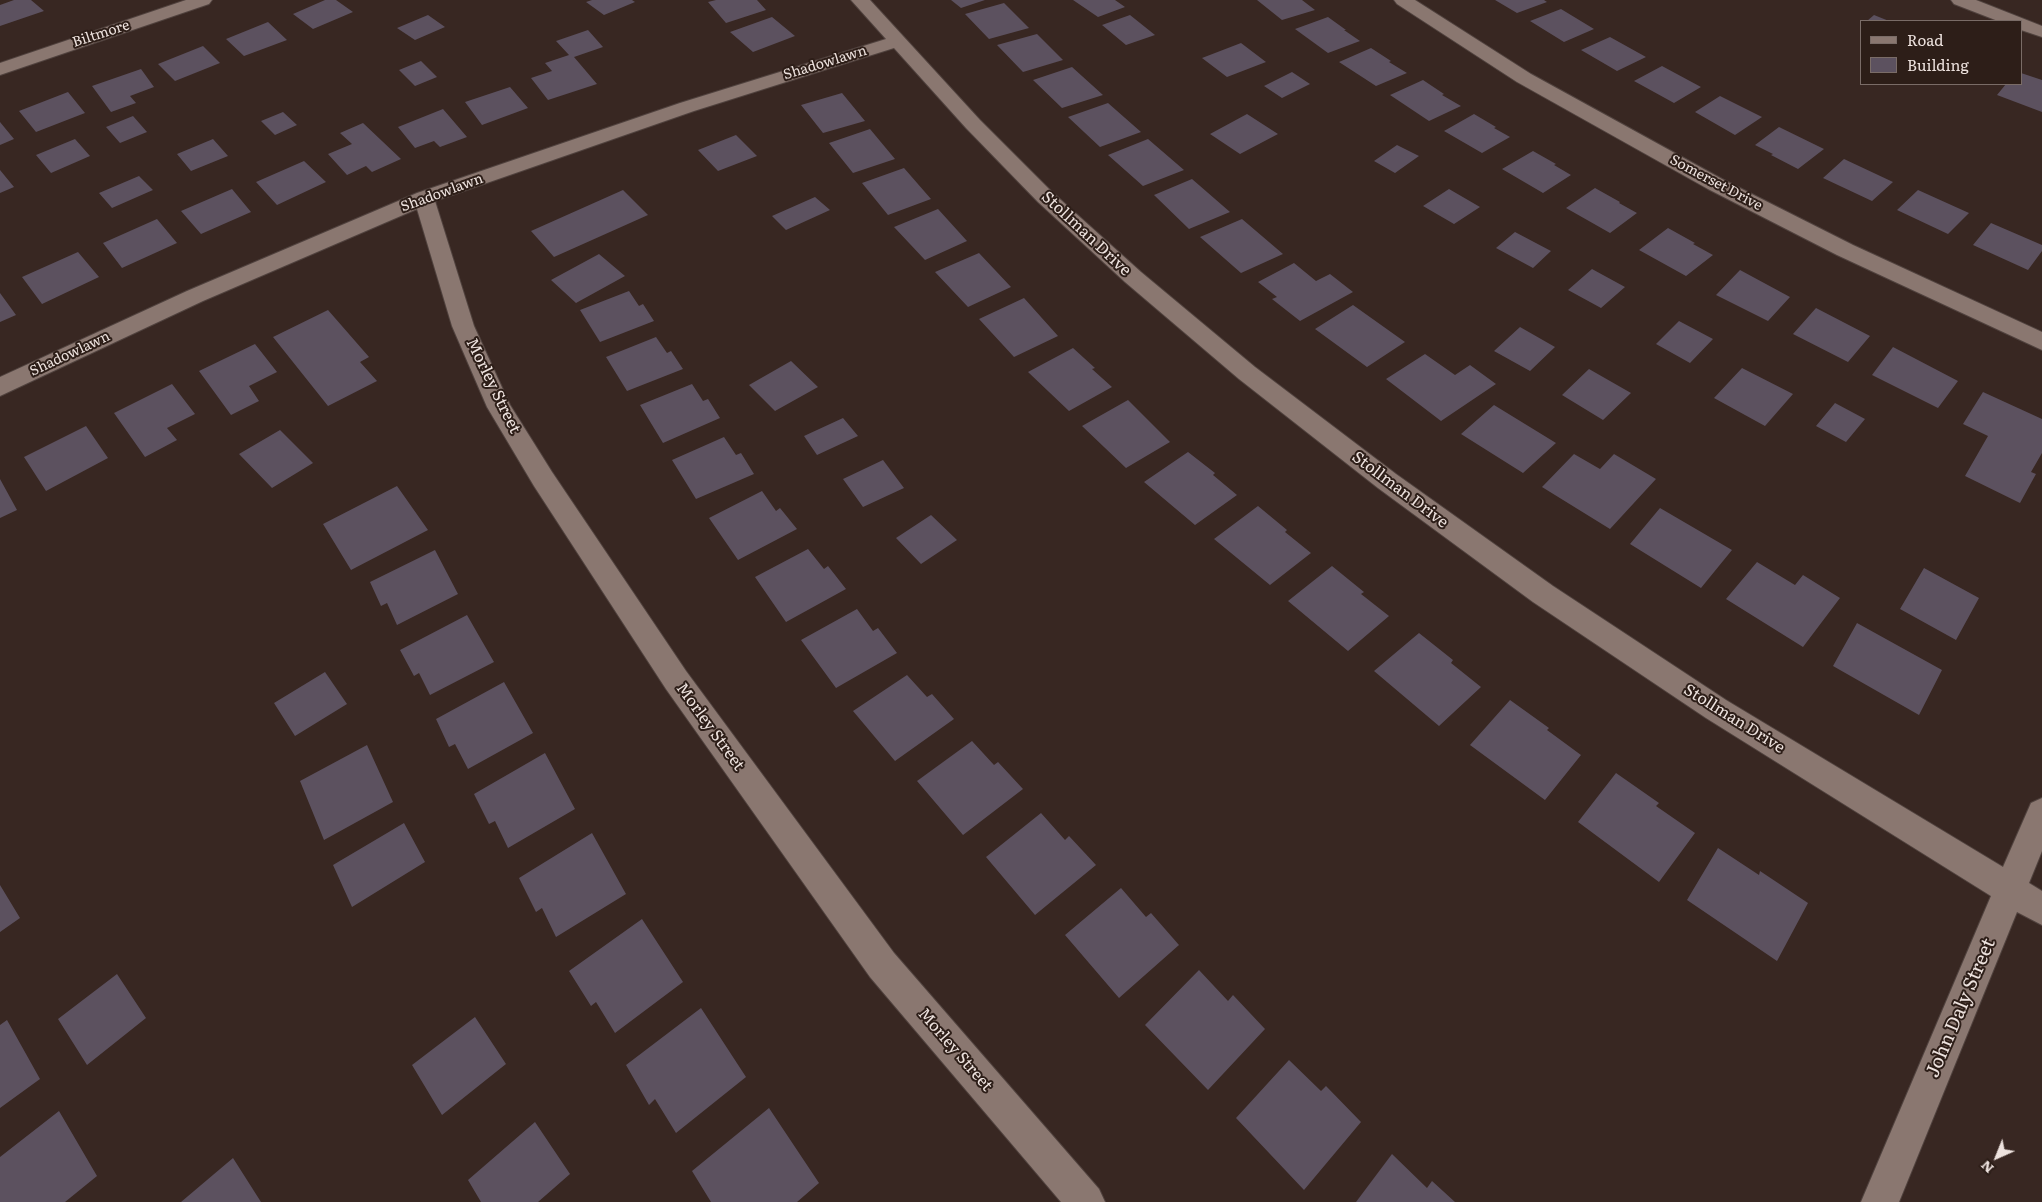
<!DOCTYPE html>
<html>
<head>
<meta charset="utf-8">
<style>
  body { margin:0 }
  #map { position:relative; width:2042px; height:1202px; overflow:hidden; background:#382722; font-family:Literata,serif }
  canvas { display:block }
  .legend { position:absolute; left:1860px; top:20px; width:162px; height:65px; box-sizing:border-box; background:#2d1e18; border:1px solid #7a6c67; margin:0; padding:6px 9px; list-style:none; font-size:15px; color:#ede2de }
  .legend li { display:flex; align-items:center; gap:10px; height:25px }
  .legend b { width:25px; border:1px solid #7a6c67 }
  .north { position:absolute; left:1972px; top:1132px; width:50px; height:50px; -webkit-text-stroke:4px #2d1e18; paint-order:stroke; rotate:224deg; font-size:14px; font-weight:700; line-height:20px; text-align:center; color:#ede2de }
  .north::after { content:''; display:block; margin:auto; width:18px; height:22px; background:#ede2de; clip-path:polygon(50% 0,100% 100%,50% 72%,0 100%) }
</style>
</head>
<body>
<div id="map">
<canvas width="2042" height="1202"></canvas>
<ul class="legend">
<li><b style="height:6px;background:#8a7770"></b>Road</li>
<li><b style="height:14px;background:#5c515f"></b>Building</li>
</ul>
<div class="north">N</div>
</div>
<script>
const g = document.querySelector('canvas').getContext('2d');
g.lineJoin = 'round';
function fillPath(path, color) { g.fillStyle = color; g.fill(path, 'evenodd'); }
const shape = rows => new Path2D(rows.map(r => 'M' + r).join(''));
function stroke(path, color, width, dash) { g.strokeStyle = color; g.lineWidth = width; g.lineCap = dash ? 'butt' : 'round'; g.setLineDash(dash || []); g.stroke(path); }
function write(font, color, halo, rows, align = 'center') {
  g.font = font + ' Literata,serif'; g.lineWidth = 4; g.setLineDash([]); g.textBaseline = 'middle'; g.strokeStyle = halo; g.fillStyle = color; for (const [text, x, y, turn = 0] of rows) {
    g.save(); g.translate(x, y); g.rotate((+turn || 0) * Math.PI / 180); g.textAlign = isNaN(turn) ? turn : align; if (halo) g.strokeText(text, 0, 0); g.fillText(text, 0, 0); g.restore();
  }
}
const building = shape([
  [14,0,31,0,44,11,0,26,0,5],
  [325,0,336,0,353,12,313,29,293,14],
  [592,0,632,0,635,2,604,15,586,2],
  [716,0,757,0,766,10,726,23,708,2],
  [951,0,985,0,961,8],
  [1073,0,1115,0,1125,7,1098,17],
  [1257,0,1302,0,1315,10,1282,20],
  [1495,0,1544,0,1547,2,1517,13],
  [1004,3,1029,28,989,39,965,14],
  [1561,9,1594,29,1564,42,1530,21],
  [428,15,445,27,415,40,397,28],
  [1130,15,1155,35,1126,45,1102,25],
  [1874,15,1889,21,1867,21],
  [772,17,795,36,753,52,730,32],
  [1328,17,1346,30,1344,30,1360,41,1328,53,1295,29],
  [268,22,287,40,244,56,226,39],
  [588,30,603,47,574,57,597,84,548,100,531,78,552,71,545,63,569,55,556,41],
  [1037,34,1063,60,1023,72,997,45],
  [1610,37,1646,57,1617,71,1581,50],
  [1241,43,1266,62,1227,77,1202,58],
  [203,46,220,63,175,81,158,64],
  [1371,48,1391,61,1389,62,1407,73,1376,86,1339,62],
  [421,61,437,77,415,86,399,70],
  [1662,66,1701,87,1674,103,1634,81],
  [1072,67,1103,95,1062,108,1033,80],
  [141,69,154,87,130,96,136,103,111,112,92,86],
  [1292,72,1310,84,1282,98,1264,86],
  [2021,73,2042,80,2042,112,1997,95,2006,84,2021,84],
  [1423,80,1444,94,1442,95,1461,106,1429,121,1390,95],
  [510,87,528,108,482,125,465,102],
  [68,92,85,113,36,132,19,111],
  [842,93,865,121,823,133,801,105],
  [1720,96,1762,117,1735,135,1695,112],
  [1108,103,1141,132,1100,147,1068,117],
  [443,109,467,137,440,147,434,141,415,148,398,127],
  [283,112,297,125,275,135,261,121],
  [1247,114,1278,134,1240,154,1210,134],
  [1474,114,1496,127,1494,128,1510,137,1482,153,1444,131],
  [133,116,147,132,120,143,106,127],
  [0,122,14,139,0,145],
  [363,123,401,159,372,172,366,166,347,175,328,154,352,144,340,133],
  [1779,127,1824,149,1798,169,1771,155,1773,154,1755,145],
  [870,129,895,159,853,173,829,143],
  [736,135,757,156,718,171,698,150],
  [75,139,90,156,51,173,36,155],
  [213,139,228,156,191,171,177,154],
  [1148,139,1184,170,1143,186,1108,155],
  [1397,145,1419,156,1395,173,1374,161],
  [1533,151,1556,164,1554,165,1571,175,1543,193,1502,169],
  [1844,159,1893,182,1872,201,1823,178],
  [304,161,326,182,277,205,256,182],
  [904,168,931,199,888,215,862,183],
  [0,170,14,187,0,193],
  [139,176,153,190,112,208,99,193],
  [1192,179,1230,212,1189,229,1154,195],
  [1595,188,1620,202,1619,203,1637,213,1610,233,1566,208],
  [232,189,251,212,201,234,181,211],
  [1449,189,1480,207,1454,224,1423,206],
  [623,190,648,215,554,257,531,231],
  [1918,190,1969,213,1948,234,1897,210],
  [815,197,830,210,786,230,772,216],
  [938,209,967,241,925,260,894,227],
  [157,219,177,243,122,268,103,243],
  [1242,219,1283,254,1241,273,1200,237],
  [1991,223,2042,245,2042,251,2028,270,1973,245],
  [1668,228,1695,243,1693,244,1713,255,1686,276,1639,250],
  [1515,232,1551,251,1533,268,1496,248],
  [78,252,99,277,42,304,22,277],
  [979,253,1011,287,968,307,935,272],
  [599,254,625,276,576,303,551,280],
  [1294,263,1316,281,1330,274,1353,292,1300,321,1272,299,1277,297,1258,282],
  [1592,269,1625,287,1601,308,1568,290],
  [1740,270,1790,297,1768,321,1716,295],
  [629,291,639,306,643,304,654,321,600,342,580,310],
  [0,293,16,315,0,322],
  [1024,298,1058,336,1014,357,979,319],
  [1353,305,1405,342,1367,367,1315,329],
  [1816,308,1870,336,1848,362,1793,334],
  [328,310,369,357,360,362,377,381,328,406,273,337],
  [1679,321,1713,339,1690,363,1656,344],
  [1520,327,1555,347,1530,371,1494,351],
  [656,337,667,353,671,351,683,369,627,391,606,357],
  [255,344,277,372,249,386,259,401,231,415,199,371],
  [1893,347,1958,381,1938,408,1872,375],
  [1073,348,1095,368,1092,369,1112,387,1069,411,1028,372],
  [1425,354,1455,375,1470,365,1496,384,1441,421,1386,379],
  [791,361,818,387,775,411,749,385],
  [1742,368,1793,394,1765,426,1714,398],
  [1589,369,1631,393,1603,420,1562,395],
  [172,384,195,414,167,428,177,440,145,457,114,413],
  [692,384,703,401,708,399,720,418,663,443,640,405],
  [1983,392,2042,419,2042,453,2031,472,2036,474,2020,503,1965,476,1988,436,1963,424],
  [1128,400,1170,442,1126,468,1082,426],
  [1835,403,1865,419,1846,442,1816,426],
  [1494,405,1556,443,1523,473,1461,434],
  [843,418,858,436,817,455,804,436],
  [86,426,108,458,46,491,24,457],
  [280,430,313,463,272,488,239,454],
  [724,437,736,455,741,453,754,474,696,499,672,460],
  [1188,452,1215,473,1213,475,1237,495,1195,525,1144,482],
  [1574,454,1600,469,1614,454,1656,479,1610,529,1542,487],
  [883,460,904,488,863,507,843,479],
  [0,479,17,510,0,518],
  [397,486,428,530,351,570,323,524],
  [762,491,776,511,780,508,797,529,738,560,709,518],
  [1258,506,1287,530,1285,532,1311,553,1270,585,1214,539],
  [1660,508,1732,550,1701,588,1630,544],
  [931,515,957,540,921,564,896,538],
  [808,549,824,569,828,566,846,589,786,622,755,577],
  [435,550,458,594,397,625,387,603,381,606,370,582],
  [1757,562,1795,585,1803,575,1840,598,1803,647,1726,599],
  [1332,566,1364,592,1361,594,1389,616,1348,651,1288,601],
  [1924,568,1979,598,1956,640,1900,609],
  [857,609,873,631,878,628,897,653,836,688,801,640],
  [467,615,494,662,430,695,419,673,414,676,400,650],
  [1857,623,1942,670,1919,715,1833,666],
  [1419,633,1453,660,1451,663,1481,687,1439,726,1374,671],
  [325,672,347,704,295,736,274,703],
  [907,675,927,697,932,694,954,719,895,761,853,711],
  [504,682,533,733,468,769,455,744,449,747,436,719],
  [1510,700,1549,728,1547,730,1581,755,1545,800,1470,745],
  [972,741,994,765,998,762,1023,789,963,835,917,781],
  [367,745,393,802,324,840,300,781],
  [545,753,575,809,508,848,495,821,489,824,474,794],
  [1616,773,1659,803,1656,806,1695,833,1659,882,1578,822],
  [1041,813,1065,840,1069,836,1096,865,1035,915,986,857],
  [404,823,425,862,352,907,333,865],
  [592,833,626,894,556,937,542,908,536,912,519,878],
  [1718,848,1759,875,1760,871,1808,903,1777,961,1687,900],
  [0,885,20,918,0,932],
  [1121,888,1146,917,1151,913,1179,945,1119,998,1065,935],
  [642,919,683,982,615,1033,596,1002,591,1006,569,971],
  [1199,970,1228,1001,1233,995,1265,1029,1208,1090,1145,1025],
  [117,974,146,1018,87,1065,58,1019],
  [701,1008,746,1077,676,1133,655,1099,649,1105,626,1065],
  [475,1017,506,1064,442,1115,412,1065],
  [7,1020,40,1079,0,1108,0,1025],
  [1289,1060,1321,1091,1326,1086,1361,1122,1304,1190,1236,1118],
  [769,1108,819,1183,797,1202,711,1202,692,1171],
  [59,1111,97,1176,65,1202,0,1202,0,1157],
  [535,1122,570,1174,538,1202,481,1202,468,1180],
  [1392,1154,1427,1188,1432,1181,1455,1202,1356,1202],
  [233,1158,261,1202,181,1202]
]);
const street = shape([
  [186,0,212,0,209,4,0,75,0,63,186,0],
  [851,0,870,0,980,120,1052,192,1141,272,1255,367,1396,474,1553,586,1726,700,2003,867,2031,803,2042,798,2042,851,2029,883,2042,891,2042,925,2017,912,1899,1202,1861,1202,1991,896,1706,718,1533,602,1378,488,1239,379,1125,282,1038,202,966,128,894,48,694,111,435,201,474,326,510,405,552,472,686,671,894,953,1099,1189,1105,1202,1061,1202,870,977,666,689,534,486,487,407,452,326,417,209,203,301,0,396,0,377,187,291,417,193,680,103,886,39,851,0],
  [1394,0,1415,0,1531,74,1722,179,1853,245,2042,332,2042,350,1837,255,1708,189,1517,82,1397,4,1394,0],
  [1951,0,1976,0,2042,26,2042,37,2021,30,2021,21,1998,21,1954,4,1951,0]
]);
const farStreetnames = [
  ["Biltmore",101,34,-18],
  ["Shadowlawn",825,63,-17],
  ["Somerset Drive",1716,183,28],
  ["Shadowlawn",442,193,-20],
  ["Shadowlawn",70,354,-25]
];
const streetNames = [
  ["Stollman Drive",1086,234,43],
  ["Morley Street",493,386,64],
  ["Stollman Drive",1400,490,37],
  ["Stollman Drive",1734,719,32],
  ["Morley Street",710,727,54],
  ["Morley Street",955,1050,49]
];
const nearStreetnames = [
  ["John Daly Street",1961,1008,-67]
];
fillPath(building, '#5c515f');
stroke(street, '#50423e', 2);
fillPath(street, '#8a7770');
write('14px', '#ede2de', '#2d1e18', farStreetnames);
write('16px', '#ede2de', '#2d1e18', streetNames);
write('19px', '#ede2de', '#2d1e18', nearStreetnames);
</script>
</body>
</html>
